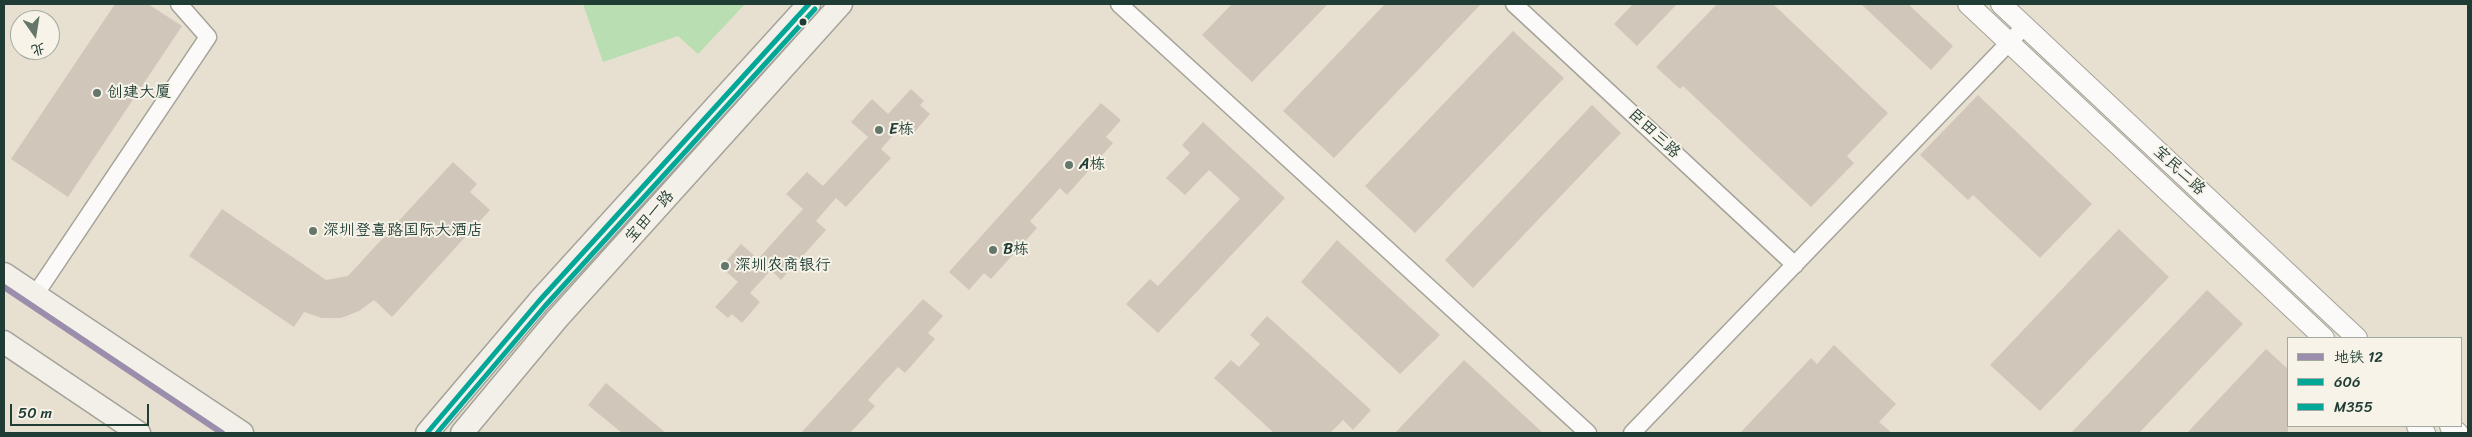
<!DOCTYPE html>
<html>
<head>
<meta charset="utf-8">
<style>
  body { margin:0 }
  #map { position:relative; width:2472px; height:437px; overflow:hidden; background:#e7dfd0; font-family:Sriracha,"LXGW WenKai TC",sans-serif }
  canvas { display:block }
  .frame { position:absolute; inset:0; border:5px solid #1f3d34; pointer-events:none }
  .legend { position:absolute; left:2287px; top:337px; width:175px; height:90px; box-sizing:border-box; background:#f7f3e8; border:1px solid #a1aaa0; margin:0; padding:6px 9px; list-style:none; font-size:15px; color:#1f3d34 }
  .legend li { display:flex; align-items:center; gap:10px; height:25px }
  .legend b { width:25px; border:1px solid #a1aaa0 }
  .north { position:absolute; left:10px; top:10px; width:50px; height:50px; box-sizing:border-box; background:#f7f3e8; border:1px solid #a1aaa0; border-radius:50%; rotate:167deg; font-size:14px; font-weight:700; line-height:20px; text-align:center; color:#1f3d34 }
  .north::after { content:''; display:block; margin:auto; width:18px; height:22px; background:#65766b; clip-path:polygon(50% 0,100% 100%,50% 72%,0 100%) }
  .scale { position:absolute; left:10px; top:404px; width:139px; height:22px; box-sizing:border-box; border:2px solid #1f3d34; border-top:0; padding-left:6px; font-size:15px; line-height:18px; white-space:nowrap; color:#1f3d34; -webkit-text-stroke:4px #f7f3e8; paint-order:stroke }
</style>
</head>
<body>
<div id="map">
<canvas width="2472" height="437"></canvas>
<div class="frame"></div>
<ul class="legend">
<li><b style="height:6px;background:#9a8eac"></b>地铁 12</li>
<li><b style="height:6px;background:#02a797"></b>606</li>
<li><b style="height:6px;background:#02a797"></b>M355</li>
</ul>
<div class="north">北</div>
<div class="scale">50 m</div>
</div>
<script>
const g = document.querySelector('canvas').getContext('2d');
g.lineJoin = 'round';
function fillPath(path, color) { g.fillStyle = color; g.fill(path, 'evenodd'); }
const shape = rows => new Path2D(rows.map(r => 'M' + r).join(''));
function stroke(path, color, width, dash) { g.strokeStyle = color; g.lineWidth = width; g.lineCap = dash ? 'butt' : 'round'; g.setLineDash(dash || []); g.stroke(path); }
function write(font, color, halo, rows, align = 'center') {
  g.font = font + ' Sriracha,"LXGW WenKai TC",sans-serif'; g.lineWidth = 4; g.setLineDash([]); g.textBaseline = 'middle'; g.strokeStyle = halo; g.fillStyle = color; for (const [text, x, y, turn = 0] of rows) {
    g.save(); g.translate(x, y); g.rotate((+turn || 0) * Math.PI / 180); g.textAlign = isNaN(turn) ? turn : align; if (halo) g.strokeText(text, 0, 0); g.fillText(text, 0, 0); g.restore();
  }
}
const green = shape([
  [583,4,745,4,698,54,678,36,603,62]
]);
const building = shape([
  [115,4,148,4,182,26,68,197,11,159],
  [1232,4,1328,4,1252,82,1202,35],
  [1385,4,1481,4,1334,158,1283,111],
  [1633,4,1677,4,1637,46,1614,24],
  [1717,4,1773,4,1888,113,1847,156,1854,163,1811,207,1683,86,1680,89,1656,67],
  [1861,4,1908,4,1953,46,1931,70],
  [1513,31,1564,78,1415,233,1365,186],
  [911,89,924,101,920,105,930,114,912,135,901,126,881,149,891,158,846,207,836,198,816,221,826,230,781,280,771,270,750,293,760,302,742,323,732,314,728,318,715,307,738,282,721,267,741,244,758,259,803,209,786,194,807,172,823,186,868,137,851,122,872,99,888,114],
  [1978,95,2092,204,2040,258,1973,195,1968,200,1920,155],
  [1101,103,1121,120,1106,137,1113,143,1067,195,1060,188,1030,221,1037,228,991,279,984,273,969,290,949,272],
  [1592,105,1621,133,1473,288,1445,260],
  [1203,122,1285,198,1158,333,1126,304,1150,279,1158,286,1240,199,1209,170,1185,195,1166,178,1190,153,1182,145],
  [453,162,477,184,470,192,490,210,392,317,374,300,359,311,341,318,322,318,304,312,294,327,189,256,222,209,326,280,348,276],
  [2119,229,2169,277,2040,411,1990,365],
  [1337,240,1440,335,1400,374,1301,282],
  [2207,290,2243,324,2139,433,2071,433],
  [923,299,943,316,928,333,935,339,905,373,898,367,883,383,868,400,875,406,850,433,801,433],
  [1267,316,1371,410,1353,430,1343,420,1330,433,1274,433,1214,378,1231,360,1239,367,1260,344,1250,335],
  [1834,345,1896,404,1879,422,1892,433,1740,433,1811,358,1817,364],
  [2266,349,2288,369,2288,433,2187,433],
  [1464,360,1543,433,1395,433],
  [606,383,666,433,622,433,588,405]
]);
const minor = shape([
  [1119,4,1588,433],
  [1514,4,1795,265],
  [35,295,208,37,179,4],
  [1632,433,2025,26]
]);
const tertiary = shape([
  [1968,4,2324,338],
  [2001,4,2357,338],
  [2417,426,2425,433],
  [2450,426,2458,433]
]);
const secondary = shape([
  [4,274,242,433],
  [4,342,139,433],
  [427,433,539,301,809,4],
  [462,433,557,319,841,4]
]);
const bus1 = shape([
  [427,433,539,301,809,4]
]);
const bus2 = shape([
  [437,433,545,306,815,9]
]);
const metro1 = shape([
  [4,287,222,433]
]);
const markers = [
  [803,22,4.5,"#1f3d34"],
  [97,93,5,"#65766b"],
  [879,130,5,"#65766b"],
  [1069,165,5,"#65766b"],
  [313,231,5,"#65766b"],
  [993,250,5,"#65766b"],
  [725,266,5,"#65766b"]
];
const poiNames = [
  ["创建大厦",107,93],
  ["E栋",889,130],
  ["A栋",1079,165],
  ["深圳登喜路国际大酒店",323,231],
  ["B栋",1003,250],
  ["深圳农商银行",735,266]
];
const streetNames = [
  ["臣田三路",1654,134,43],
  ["宝民二路",2179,171,43],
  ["宝田一路",650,217,-48]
];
fillPath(green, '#b8deb2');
fillPath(building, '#d1c6ba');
stroke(minor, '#a4a399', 19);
stroke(tertiary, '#a4a399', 22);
stroke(secondary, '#a4a399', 25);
stroke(minor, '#fbfaf8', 16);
stroke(tertiary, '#fbfaf8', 20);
stroke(secondary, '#f3f0ea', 22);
stroke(bus1, '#02a797', 5);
stroke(bus2, '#02a797', 5);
stroke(metro1, '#9a8eac', 6);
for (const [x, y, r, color] of markers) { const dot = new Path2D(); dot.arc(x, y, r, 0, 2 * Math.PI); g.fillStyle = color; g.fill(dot); stroke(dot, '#f7f3e8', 2); }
write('16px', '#1f3d34', '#f7f3e8', poiNames, 'left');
write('16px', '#1f3d34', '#f7f3e8', streetNames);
</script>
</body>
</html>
